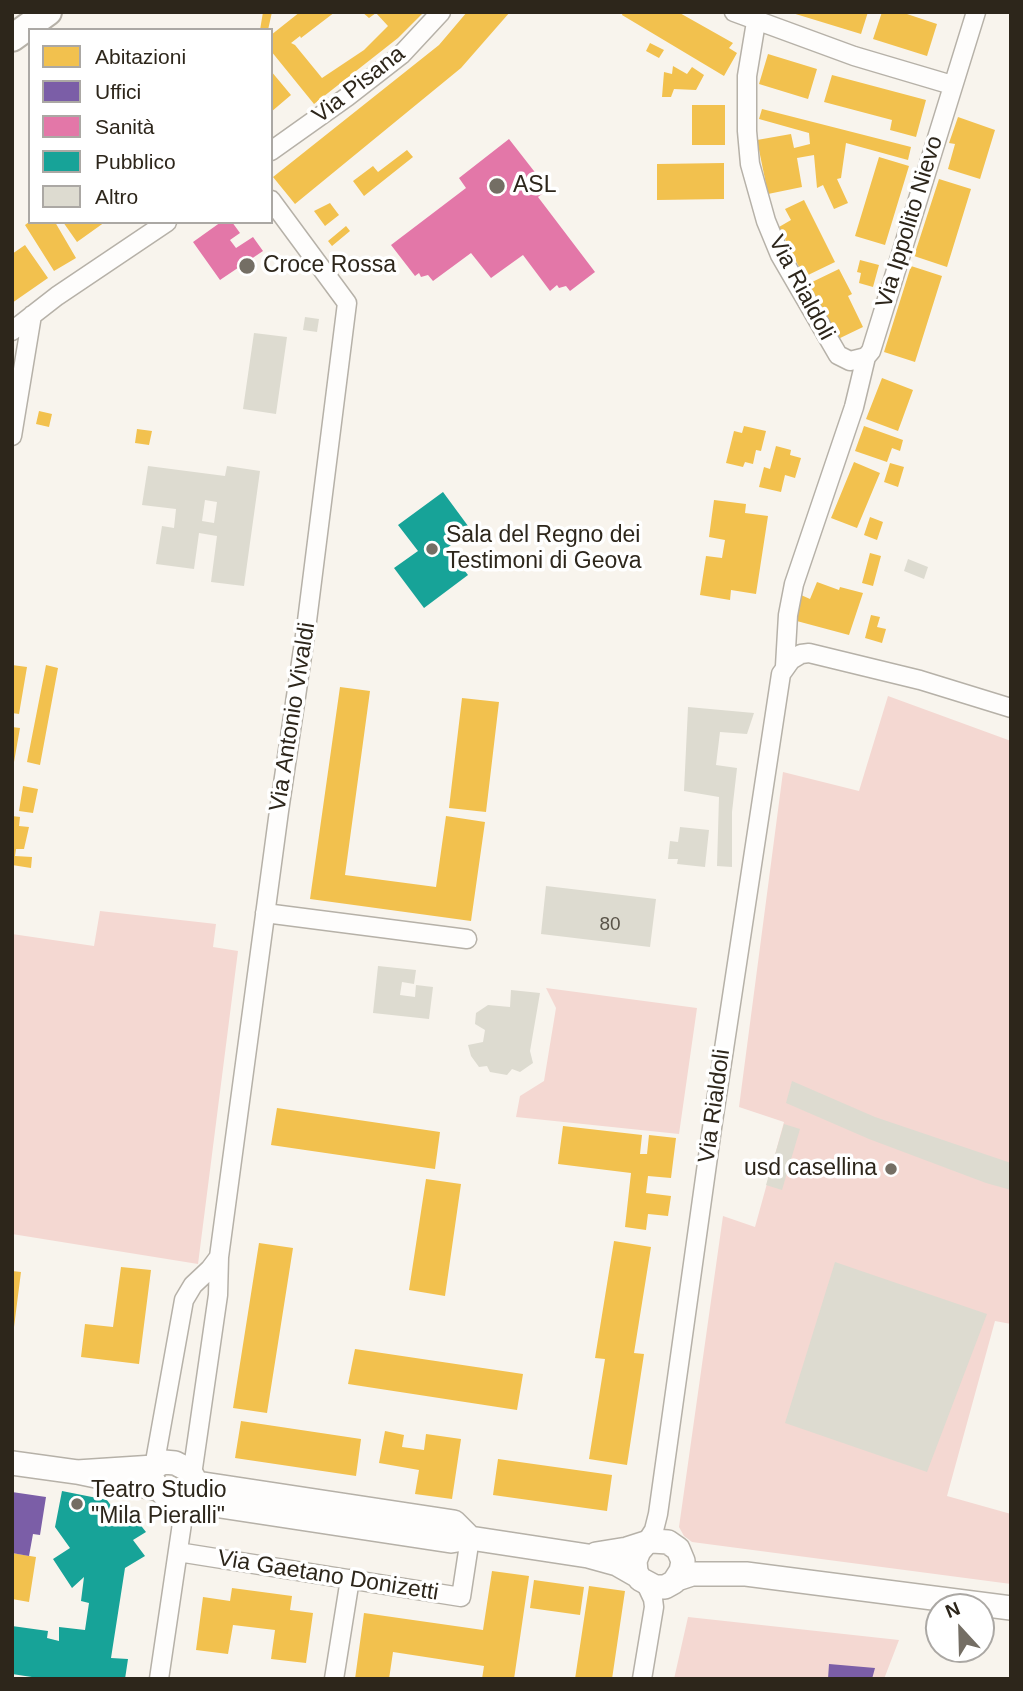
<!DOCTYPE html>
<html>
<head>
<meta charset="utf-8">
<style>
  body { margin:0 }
  #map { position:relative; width:1023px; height:1691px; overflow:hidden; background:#f8f4ed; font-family:Helvetica,sans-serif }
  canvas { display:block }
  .frame { position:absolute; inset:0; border:14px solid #2d261b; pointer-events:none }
  .legend { position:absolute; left:28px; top:28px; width:245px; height:196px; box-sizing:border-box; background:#fff; border:2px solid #aba8a4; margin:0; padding:9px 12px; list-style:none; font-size:21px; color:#2d261b }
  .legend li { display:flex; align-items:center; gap:14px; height:35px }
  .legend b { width:35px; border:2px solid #aba8a4 }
  .north { position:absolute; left:925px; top:1593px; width:70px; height:70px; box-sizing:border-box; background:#fff; border:2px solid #aba8a4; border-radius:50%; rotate:338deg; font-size:19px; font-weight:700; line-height:28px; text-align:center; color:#2d261b }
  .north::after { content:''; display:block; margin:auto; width:24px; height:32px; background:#746e64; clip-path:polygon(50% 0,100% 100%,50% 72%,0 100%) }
</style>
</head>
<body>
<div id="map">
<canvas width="1023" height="1691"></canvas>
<div class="frame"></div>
<ul class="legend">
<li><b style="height:19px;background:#f2c14e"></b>Abitazioni</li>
<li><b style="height:19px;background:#7b5ea7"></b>Uffici</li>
<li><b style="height:19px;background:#e377a8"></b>Sanità</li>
<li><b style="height:19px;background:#17a398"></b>Pubblico</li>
<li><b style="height:19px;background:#dddbd0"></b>Altro</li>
</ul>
<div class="north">N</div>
</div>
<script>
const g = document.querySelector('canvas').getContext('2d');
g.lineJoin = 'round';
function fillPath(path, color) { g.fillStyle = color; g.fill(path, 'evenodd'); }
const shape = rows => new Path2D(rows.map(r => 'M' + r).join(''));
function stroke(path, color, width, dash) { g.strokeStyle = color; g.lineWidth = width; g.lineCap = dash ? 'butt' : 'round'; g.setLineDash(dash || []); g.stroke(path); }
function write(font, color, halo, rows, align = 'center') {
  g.font = font + ' Helvetica,sans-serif'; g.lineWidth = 7; g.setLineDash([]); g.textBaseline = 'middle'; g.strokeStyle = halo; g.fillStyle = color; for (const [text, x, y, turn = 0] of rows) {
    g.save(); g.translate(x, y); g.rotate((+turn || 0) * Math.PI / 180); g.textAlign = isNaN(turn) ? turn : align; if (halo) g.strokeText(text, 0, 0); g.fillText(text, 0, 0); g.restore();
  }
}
const green = shape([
  [888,696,1011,741,1011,1324,995,1321,947,1496,1011,1514,1011,1584,692,1542,684,1536,679,1527,723,1216,755,1227,784,1122,739,1107,783,772,859,791],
  [100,911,216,924,213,947,238,951,198,1264,12,1234,12,934,94,946],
  [546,988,697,1008,679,1134,516,1117,520,1096,544,1081,556,1008],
  [688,1617,899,1640,884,1679,674,1679]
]);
const homes = shape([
  [263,12,272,12,268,30,260,30],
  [300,12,335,12,301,38,300,36,291,43,295,45,322,78,364,50,388,26,376,13,369,18,362,12,424,12,398,38,314,104,271,51,271,35],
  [467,12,510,12,461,68,295,204,273,177,439,45],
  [623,12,678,12,733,43,729,48,737,53,724,76,622,15],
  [789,12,868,12,861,34],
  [882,12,901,12,937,24,927,56,873,39],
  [650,43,664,50,659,58,646,51],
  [768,54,817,69,808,99,759,84],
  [673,66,687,74,692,67,704,75,696,90,674,89,671,97,662,97,664,72,672,74],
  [271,71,291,95,271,112],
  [832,75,926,100,916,137,890,130,892,120,824,102],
  [692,105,725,105,725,145,692,145],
  [762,109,911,147,908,160,846,143,841,178,837,179,848,203,834,209,823,185,817,188,814,155,797,158,802,187,768,194,757,140,791,134,794,148,810,144,809,133,759,119],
  [958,117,995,130,980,179,948,169,955,144,949,143],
  [407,150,413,157,364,196,353,181,373,166,378,172],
  [879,157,909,166,885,245,855,236],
  [724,163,724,199,657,200,657,164],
  [939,179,971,189,947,267,914,256],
  [804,200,835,262,804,277,779,227,791,220,785,209],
  [330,203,339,215,325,226,314,211],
  [29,222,55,222,76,258,54,271,25,225],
  [63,222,105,222,77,242],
  [346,226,350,231,332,246,328,241],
  [25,245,48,278,12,303,12,254],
  [860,260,879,265,873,287,859,283,861,273,857,272],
  [911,266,942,276,915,362,884,352],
  [839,269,852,294,848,296,863,327,836,340,808,284],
  [882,378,913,390,898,431,866,419],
  [39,411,52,414,49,427,36,424],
  [744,426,766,431,761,451,756,450,753,464,745,462,743,467,726,463,734,431,742,433],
  [864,426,903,440,900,451,892,448,887,462,855,451],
  [137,429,152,431,149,445,135,443],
  [776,446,791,450,790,455,801,458,795,478,785,475,781,492,759,487,764,467,770,469],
  [854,462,880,473,857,528,831,518],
  [890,463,904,467,898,487,884,482],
  [714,500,746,504,745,513,768,516,756,594,731,590,730,600,700,595,706,556,722,558,725,540,709,537],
  [870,517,883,522,877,540,864,535],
  [870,553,881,556,873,586,862,583],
  [817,582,839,590,840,587,863,593,849,635,793,620,801,595,810,599],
  [871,615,880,617,877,627,886,629,882,643,865,638],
  [12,665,27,667,19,714,12,713],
  [46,665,58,668,40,765,27,762],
  [340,687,370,691,345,875,436,887,446,816,485,822,471,921,310,899],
  [462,698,499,702,486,812,449,808],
  [12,727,20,728,14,762,12,762],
  [23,786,38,789,33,813,19,811],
  [12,816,20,817,19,826,29,827,24,849,16,849,15,856,32,857,31,868,12,865],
  [277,1108,440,1132,435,1169,271,1145],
  [563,1126,642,1135,640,1154,647,1154,649,1135,676,1138,671,1178,648,1176,646,1193,671,1196,668,1216,648,1214,646,1230,625,1227,631,1173,558,1164],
  [426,1179,461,1184,445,1296,409,1290],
  [614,1241,651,1247,634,1353,644,1354,627,1465,589,1459,605,1359,595,1358],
  [259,1243,293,1248,267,1413,233,1408],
  [121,1267,151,1270,139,1364,81,1357,85,1324,113,1327],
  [12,1271,21,1272,14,1327,12,1327],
  [355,1349,523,1374,517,1410,348,1384],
  [241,1421,361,1439,356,1476,235,1458],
  [385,1431,404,1435,402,1447,424,1450,426,1434,461,1439,452,1499,415,1494,419,1470,379,1463],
  [498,1459,612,1475,607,1511,493,1495],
  [12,1553,36,1557,29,1602,12,1599],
  [492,1571,529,1576,514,1679,482,1679,484,1666,393,1652,389,1679,355,1679,364,1613,483,1630],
  [534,1580,584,1587,580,1615,530,1608],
  [589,1586,625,1591,612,1679,575,1679],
  [232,1588,292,1596,290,1610,313,1613,306,1663,271,1659,275,1630,233,1625,228,1654,196,1650,203,1597,230,1601]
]);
const offices = shape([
  [12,1492,46,1497,40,1535,33,1534,29,1556,12,1553],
  [829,1664,875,1668,872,1679,828,1679]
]);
const health = shape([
  [509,139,548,189,538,197,595,272,570,291,566,286,559,288,557,285,550,291,523,255,491,278,471,253,433,281,428,275,421,277,419,273,415,276,391,245,466,188,459,178],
  [221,222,232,222,240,233,230,240,236,248,253,237,263,251,220,280,193,242]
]);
const public = shape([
  [443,492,471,530,447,548,468,575,424,608,394,568,418,551,398,525],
  [62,1491,107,1500,114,1510,123,1503,146,1532,133,1540,145,1556,125,1568,111,1658,128,1659,125,1679,45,1679,12,1674,12,1626,48,1631,47,1638,59,1641,59,1627,85,1630,89,1603,81,1601,84,1577,72,1588,53,1559,70,1548,55,1527]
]);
const building = shape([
  [305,317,319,319,317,332,303,330],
  [254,333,287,337,276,414,243,409],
  [148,466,225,476,227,466,260,471,244,586,211,582,217,536,199,533,194,569,156,564,162,526,174,528,176,509,142,505],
  [205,500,217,502,214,523,202,521],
  [908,559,928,567,924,579,904,571],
  [688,707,754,713,747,734,720,732,716,765,737,768,732,812,732,867,717,866,719,797,684,791],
  [680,827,709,830,705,867,677,864,678,859,668,859,670,841,678,842],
  [546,886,656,899,650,947,541,934],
  [378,966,416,970,414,984,402,982,400,995,415,997,416,985,433,987,429,1019,373,1013],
  [511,990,540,993,530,1051,533,1063,520,1072,512,1069,507,1075,490,1072,487,1066,479,1067,471,1056,468,1045,483,1042,485,1030,475,1024,476,1013,488,1005,510,1007],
  [792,1081,875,1117,1011,1163,1011,1190,986,1183,869,1139,786,1103],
  [784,1124,800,1129,782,1190,766,1185],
  [835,1262,987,1314,927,1472,785,1423]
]);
const minor = shape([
  [734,12,854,56,952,85],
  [756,22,747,76,747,131,750,164,766,221,780,255,838,355,850,361,866,357],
  [271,151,347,97,401,55,441,12],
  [12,331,57,296,167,222],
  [12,436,32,315],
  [785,666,788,615,794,584,854,407,866,357,871,351,976,12],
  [265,913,467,939],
  [154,1467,184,1300,193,1285,210,1269,219,1257],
  [192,1475,218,1295,219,1257,279,811,306,629,347,303,271,200],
  [645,1544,654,1530,658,1514,712,1128,781,674,791,660,801,654,809,653,920,680,1011,708],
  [178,1552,461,1597,470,1538],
  [159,1679,185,1503],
  [334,1679,350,1579],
  [642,1679,654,1607,653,1599,646,1584]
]);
const tertiary = shape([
  [12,1463,77,1472,158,1489],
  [154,1467,151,1476,156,1486,165,1495,185,1503,194,1502,451,1541,470,1538,588,1556,617,1564,638,1576],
  [77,1472,154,1467,164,1462,175,1463,187,1469,192,1475,199,1487,198,1497],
  [197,1483,454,1522,470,1538],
  [596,1554,627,1549,652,1541,668,1542,678,1549,683,1561,681,1571,674,1582,665,1587,655,1587,640,1579,636,1572,635,1561,639,1551,645,1544],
  [677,1579,692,1574,746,1574,1011,1608]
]);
const secondary = shape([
  [12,38,48,12]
]);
const markers = [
  [497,186,9,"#746e64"],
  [247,266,9,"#746e64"],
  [432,549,7,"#746e64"],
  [891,1169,7,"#746e64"],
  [77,1504,7,"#746e64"]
];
const numberNames = [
  ["80",610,925]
];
const streetNames = [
  ["Via Pisana",359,85,-38],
  ["Via Ippolito Nievo",910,222,-73],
  ["Via Rialdoli",801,288,62],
  ["Via Antonio Vivaldi",293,717,-81],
  ["Via Rialdoli",715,1106,-82],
  ["Via Gaetano Donizetti",328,1576,9]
];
const poiNames = [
  ["ASL",513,186],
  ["Croce Rossa",263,266],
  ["Sala del Regno dei",446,536],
  ["Testimoni di Geova",446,562],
  ["usd casellina",877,1169,"right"],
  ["Teatro Studio",91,1491],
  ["\"Mila Pieralli\"",91,1517]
];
fillPath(green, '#f4d8d2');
fillPath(homes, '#f2c14e');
fillPath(offices, '#7b5ea7');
fillPath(health, '#e377a8');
fillPath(public, '#17a398');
fillPath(building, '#dddbd0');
stroke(minor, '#b6b1a8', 21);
stroke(tertiary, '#b6b1a8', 26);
stroke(secondary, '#b6b1a8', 30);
stroke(minor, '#fefdfc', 18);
stroke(tertiary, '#fefdfc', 23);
stroke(secondary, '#fefdfc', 26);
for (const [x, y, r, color] of markers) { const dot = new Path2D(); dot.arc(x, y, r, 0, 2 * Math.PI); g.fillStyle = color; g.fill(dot); stroke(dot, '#fff', 2.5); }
write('19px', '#595348', null, numberNames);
write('23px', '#2d261b', '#fff', streetNames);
write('23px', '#2d261b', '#fff', poiNames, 'left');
</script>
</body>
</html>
